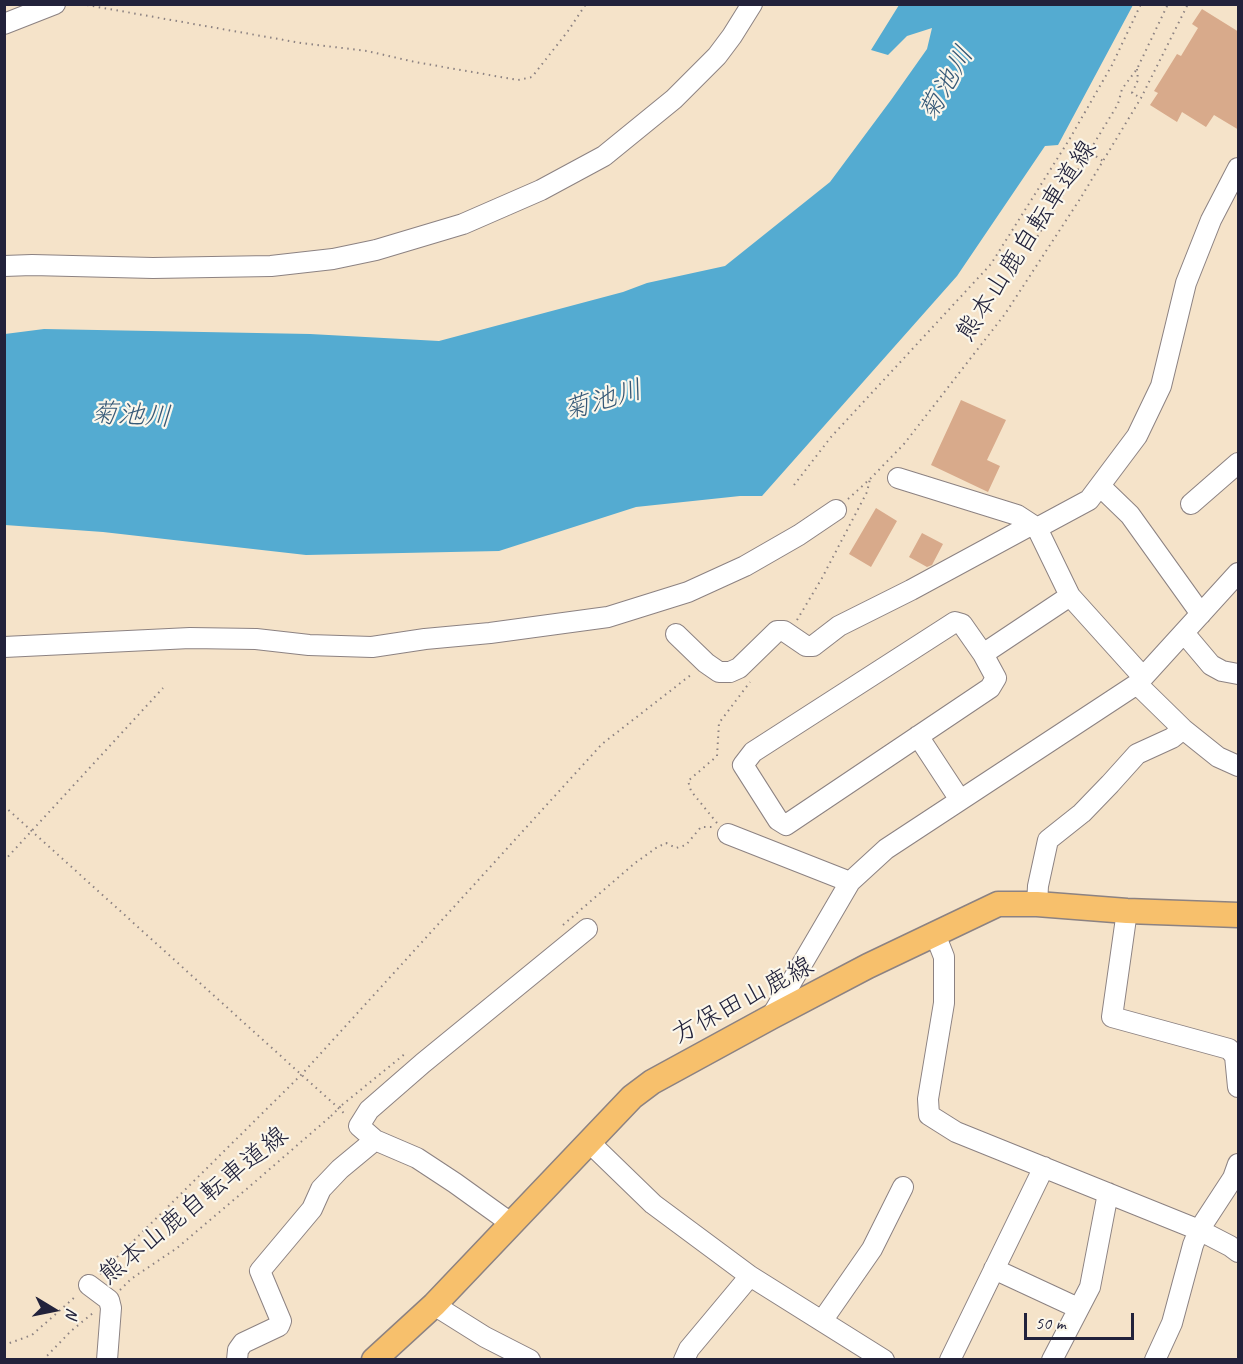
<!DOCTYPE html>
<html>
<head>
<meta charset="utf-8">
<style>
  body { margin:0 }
  #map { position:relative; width:1243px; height:1364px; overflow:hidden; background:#f5e3c9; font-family:Caveat,sans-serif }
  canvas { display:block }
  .frame { position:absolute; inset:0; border:6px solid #22223b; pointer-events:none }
  .north { position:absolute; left:24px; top:1280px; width:60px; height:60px; -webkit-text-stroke:4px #fbf7ec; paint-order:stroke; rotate:100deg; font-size:16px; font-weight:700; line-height:24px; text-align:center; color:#22223b }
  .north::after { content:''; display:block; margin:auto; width:21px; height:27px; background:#22223b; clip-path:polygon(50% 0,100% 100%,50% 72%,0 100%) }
  .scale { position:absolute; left:1024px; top:1313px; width:110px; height:27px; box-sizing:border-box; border:3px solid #22223b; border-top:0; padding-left:8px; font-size:18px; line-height:21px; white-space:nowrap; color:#22223b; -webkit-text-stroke:4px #fbf7ec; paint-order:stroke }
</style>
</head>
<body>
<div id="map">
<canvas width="1243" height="1364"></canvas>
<div class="frame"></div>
<div class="north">N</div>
<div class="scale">50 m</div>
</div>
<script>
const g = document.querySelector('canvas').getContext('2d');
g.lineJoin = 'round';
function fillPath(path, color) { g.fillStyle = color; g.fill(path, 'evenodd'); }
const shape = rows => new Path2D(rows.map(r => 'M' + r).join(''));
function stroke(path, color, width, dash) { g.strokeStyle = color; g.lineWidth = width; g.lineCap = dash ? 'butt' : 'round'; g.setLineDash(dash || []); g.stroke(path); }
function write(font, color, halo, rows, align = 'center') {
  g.font = font + ' Caveat,"Klee One",sans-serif'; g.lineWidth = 4.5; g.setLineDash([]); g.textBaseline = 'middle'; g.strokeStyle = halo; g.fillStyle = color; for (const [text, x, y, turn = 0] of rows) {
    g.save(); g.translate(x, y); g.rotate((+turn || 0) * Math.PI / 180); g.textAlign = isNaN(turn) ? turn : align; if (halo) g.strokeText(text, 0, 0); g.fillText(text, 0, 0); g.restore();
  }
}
const water = shape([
  [899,5,1133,5,1058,145,1045,146,957,276,762,496,740,496,636,507,499,551,306,555,103,532,5,525,5,334,44,329,310,334,439,341,623,292,647,283,725,266,830,182,891,100,927,49,932,28,907,36,888,55,871,50]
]);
const building = shape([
  [1202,9,1239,32,1239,130,1214,115,1206,127,1182,112,1177,122,1150,105,1158,93,1154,91,1177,54,1181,56,1198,28,1192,24],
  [961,400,1006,420,987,460,1000,466,988,492,931,465],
  [876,508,897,521,871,567,849,554],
  [922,533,943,544,932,565,927,567,909,557]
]);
const path = shape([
  [81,4,301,43,367,51,415,62,518,80,532,77,568,31,586,4],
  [1137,69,1138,80,1132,93,1141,98],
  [1091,153,1103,161],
  [1025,257,1118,104,1122,89,1137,69,1168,4],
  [794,485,831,437,991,264,1069,140,1112,65,1141,4],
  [848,499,870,479,904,444,1005,314,1080,199,1141,98,1188,4],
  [797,620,822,578,867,492,870,479],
  [4,806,345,1114],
  [717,823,691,791,688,781,717,756,719,723,750,682],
  [4,861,163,688],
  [563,925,635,863,656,848,666,843,676,848,686,845,701,827,712,827],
  [342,1105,406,1053],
  [100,1274,302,1074,602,744,692,674],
  [120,1290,131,1279,177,1248,249,1187,331,1116],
  [4,1345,32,1335,76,1296],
  [43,1360,71,1331,93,1313]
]);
const minor = shape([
  [4,24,55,4],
  [4,266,32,265,153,268,271,266,333,259,376,250,463,224,541,190,604,156,674,99,717,56,732,36,752,4],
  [898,478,1017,515,1037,528,1070,596,1143,677],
  [1100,486,1130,515,1201,614],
  [1191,504,1238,463],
  [1037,528,1089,500,1137,436,1161,386,1186,283,1211,220,1238,168],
  [1184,633,1211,665,1222,671,1238,674],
  [676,634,706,663,719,672,730,672,739,668,777,631,784,631,806,646,813,646,839,626,911,590,1031,525],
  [4,647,190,638,256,639,309,645,372,647,425,639,490,633,608,617,688,592,745,566,799,535,836,510],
  [983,654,962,624,955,622,753,752,743,765,778,820,786,825,990,688,996,678,983,654,1070,596],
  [1137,684,1183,729,1218,757,1238,766],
  [918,736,960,800],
  [728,834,850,882],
  [1037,904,1038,886,1048,840,1082,813,1110,784,1137,754,1172,738,1183,729],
  [1127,911,1112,1017,1229,1049,1235,1056,1238,1087],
  [935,934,944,957,944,1003,928,1099,929,1115,956,1132,1199,1230,1230,1246,1238,1252],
  [771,1017,850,882,886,849,1137,684,1238,573],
  [589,1142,653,1204,750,1276,884,1360],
  [512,1224,455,1183,417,1158,375,1140,359,1126,369,1110,423,1063,587,929],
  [994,1269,1078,1308],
  [89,1285,109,1300,111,1308,107,1360],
  [434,1305,485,1337,530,1360],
  [822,1321,872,1249,903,1187],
  [237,1360,238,1350,243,1343,279,1326,281,1321,260,1271,312,1209,321,1189,340,1169,375,1140],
  [684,1360,689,1349,750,1276],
  [950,1360,1044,1167],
  [1052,1360,1090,1287,1108,1193],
  [1155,1360,1172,1323,1193,1245,1199,1230,1233,1178,1238,1164]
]);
const major = shape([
  [374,1360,434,1305,632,1097,652,1082,771,1017,868,966,998,904,1037,904,1127,911,1238,915]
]);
const pathBridge = shape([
  [331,1116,342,1105]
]);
const streetNames = [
  ["熊本山鹿自転車道線",1027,241,-57],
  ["方保田山鹿線",743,1001,-28],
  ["熊本山鹿自転車道線",194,1206,-39]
];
const waterNames = [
  ["菊池川",947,84,-60],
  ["菊池川",603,401,-16],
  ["菊池川",131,416,3]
];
fillPath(water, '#54abd1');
fillPath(building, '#d8aa8b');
stroke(minor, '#8c8282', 22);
stroke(major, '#8c8282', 27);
stroke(path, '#8c8282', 2, [1.5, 4.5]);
stroke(minor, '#fff', 20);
stroke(major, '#f7c06c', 24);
stroke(pathBridge, '#8c8282', 2, [1.5, 4.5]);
write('26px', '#22223b', '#fbf7ec', streetNames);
write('italic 27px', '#365977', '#fbf7ec', waterNames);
</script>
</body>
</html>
